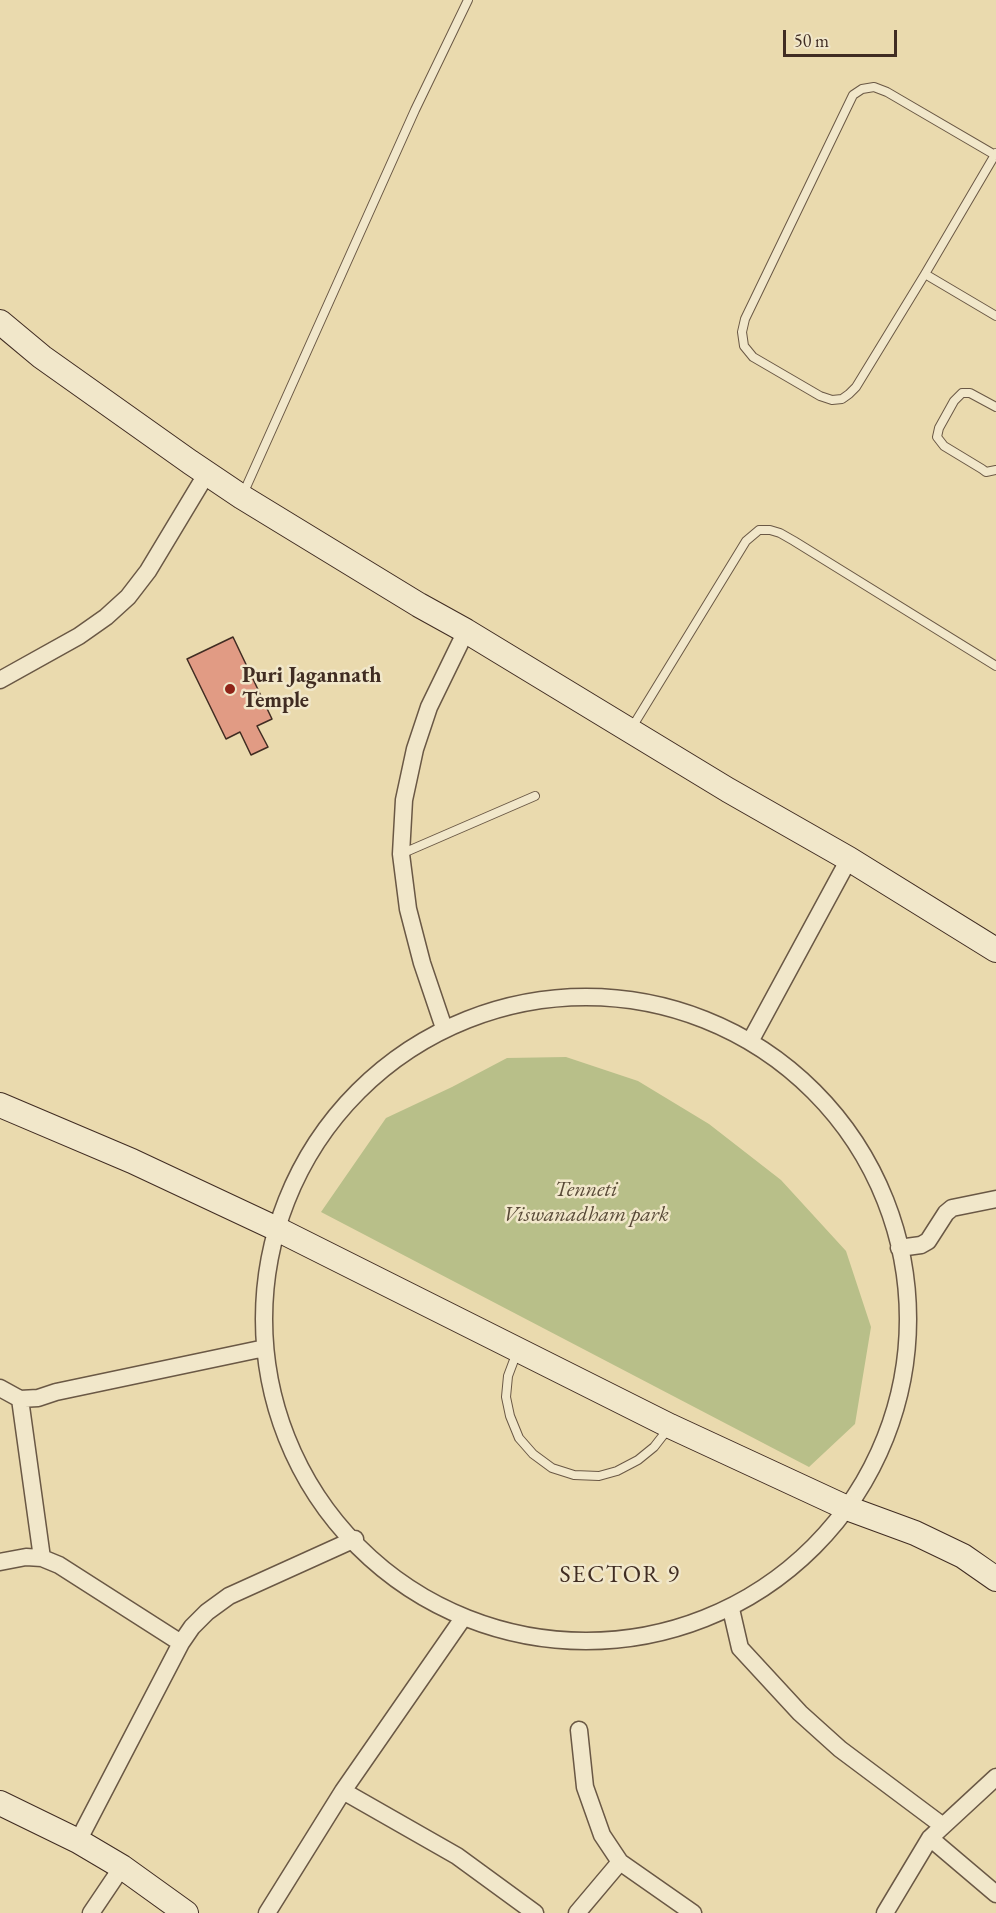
<!DOCTYPE html>
<html>
<head>
<meta charset="utf-8">
<style>
  body { margin:0 }
  #map { position:relative; width:996px; height:1913px; overflow:hidden; background:#eadaae; font-family:"EB Garamond",serif }
  canvas { display:block }
  .scale { position:absolute; left:783px; top:30px; width:114px; height:27px; box-sizing:border-box; border:3px solid #402c22; border-top:0; padding-left:8px; font-size:18px; line-height:21px; white-space:nowrap; color:#402c22; -webkit-text-stroke:4px #f1e7ca; paint-order:stroke }
</style>
</head>
<body>
<div id="map">
<canvas width="996" height="1913"></canvas>
<div class="scale">50 m</div>
</div>
<script>
const g = document.querySelector('canvas').getContext('2d');
g.lineJoin = 'round';
function fillPath(path, color) { g.fillStyle = color; g.fill(path, 'evenodd'); }
const shape = rows => new Path2D(rows.map(r => 'M' + r).join(''));
function stroke(path, color, width, dash) { g.strokeStyle = color; g.lineWidth = width; g.lineCap = dash ? 'butt' : 'round'; g.setLineDash(dash || []); g.stroke(path); }
function write(font, color, halo, rows, align = 'center') {
  g.font = font + ' "EB Garamond",serif'; g.lineWidth = 5; g.setLineDash([]); g.textBaseline = 'middle'; g.strokeStyle = halo; g.fillStyle = color; for (const [text, x, y, turn = 0] of rows) {
    g.save(); g.translate(x, y); g.rotate((+turn || 0) * Math.PI / 180); g.textAlign = isNaN(turn) ? turn : align; if (halo) g.strokeText(text, 0, 0); g.fillText(text, 0, 0); g.restore();
  }
}
const green = shape([
  [566,1057,638,1081,709,1124,781,1180,846,1251,871,1327,855,1424,809,1467,321,1212,386,1118,452,1087,507,1058]
]);
const building = shape([
  [233,637,272,719,257,726,268,747,251,755,240,732,226,739,187,659,233,637]
]);
const lane = shape([
  [995,155,887,92,874,87,862,89,853,95,745,319,742,332,744,346,753,357,820,396,832,400,842,399,849,394,856,387,925,274,996,153],
  [925,274,996,316],
  [996,407,970,393,962,393,954,401,939,428,937,437,944,446,982,469,986,472,996,470],
  [243,494,415,110,468,0],
  [631,729,746,541,759,530,770,530,780,533,794,541,996,666],
  [401,854,535,796],
  [517,1352,508,1376,506,1397,510,1416,519,1438,533,1454,552,1468,574,1475,599,1476,617,1471,638,1460,654,1447,668,1429]
]);
const street = shape([
  [0,680,79,636,106,617,128,597,148,571,207,473],
  '264 1319a322 322 0 1 1 644 0a322 322 0 1 1-644 0Z',
  [444,1028,422,963,408,909,401,854,404,800,415,749,429,707,466,631],
  [752,1038,849,859],
  [899,1248,921,1245,928,1241,946,1213,952,1208,996,1199],
  [0,1388,20,1399,38,1398,56,1392,265,1348],
  [20,1399,42,1558],
  [0,1562,26,1557,42,1558,59,1565,181,1643],
  [731,1609,740,1648,800,1713,840,1749,943,1826],
  [579,1730,585,1787,602,1835,620,1862,693,1913],
  [343,1791,457,1856,535,1913],
  [930,1838,996,1894],
  [78,1841,181,1643,192,1627,207,1612,229,1596,355,1539],
  [91,1913,122,1867],
  [267,1913,343,1791,461,1621],
  [577,1913,620,1862],
  [885,1913,930,1838,996,1777]
]);
const secondary = shape([
  [0,322,42,357,190,462,242,497,419,605,466,631,728,790,849,859,996,950],
  [0,1105,132,1161,277,1229,670,1426,847,1508,915,1533,963,1556,996,1579],
  [0,1803,78,1841,122,1867,186,1913]
]);
const markers = [
  [230,689,6,"#8f2418"]
];
const poiNames = [
  ["Puri Jagannath",242,676],
  ["Temple",242,701]
];
const parkNames = [
  ["Tenneti",586,1190],
  ["Viswanadham park",586,1215]
];
const neighbourhoodNames = [
  ["SECTOR 9",620,1575]
];
fillPath(green, '#b8bf89');
fillPath(building, '#e19b84');
stroke(building, '#402c22', 1.5);
stroke(lane, '#6a5845', 10);
stroke(street, '#6a5845', 19);
stroke(secondary, '#402c22', 26);
stroke(lane, '#f1e7ca', 8);
stroke(street, '#f1e7ca', 16);
stroke(secondary, '#f1e7ca', 24);
for (const [x, y, r, color] of markers) { const dot = new Path2D(); dot.arc(x, y, r, 0, 2 * Math.PI); g.fillStyle = color; g.fill(dot); stroke(dot, '#f1e7ca', 2); }
write('bold 22px', '#402c22', '#f1e7ca', poiNames, 'left');
write('italic 22px', '#584937', '#f1e7ca', parkNames);
g.letterSpacing = '1.5px';
write('24px', '#402c22', '#f1e7ca', neighbourhoodNames);
g.letterSpacing = '0px';
</script>
</body>
</html>
